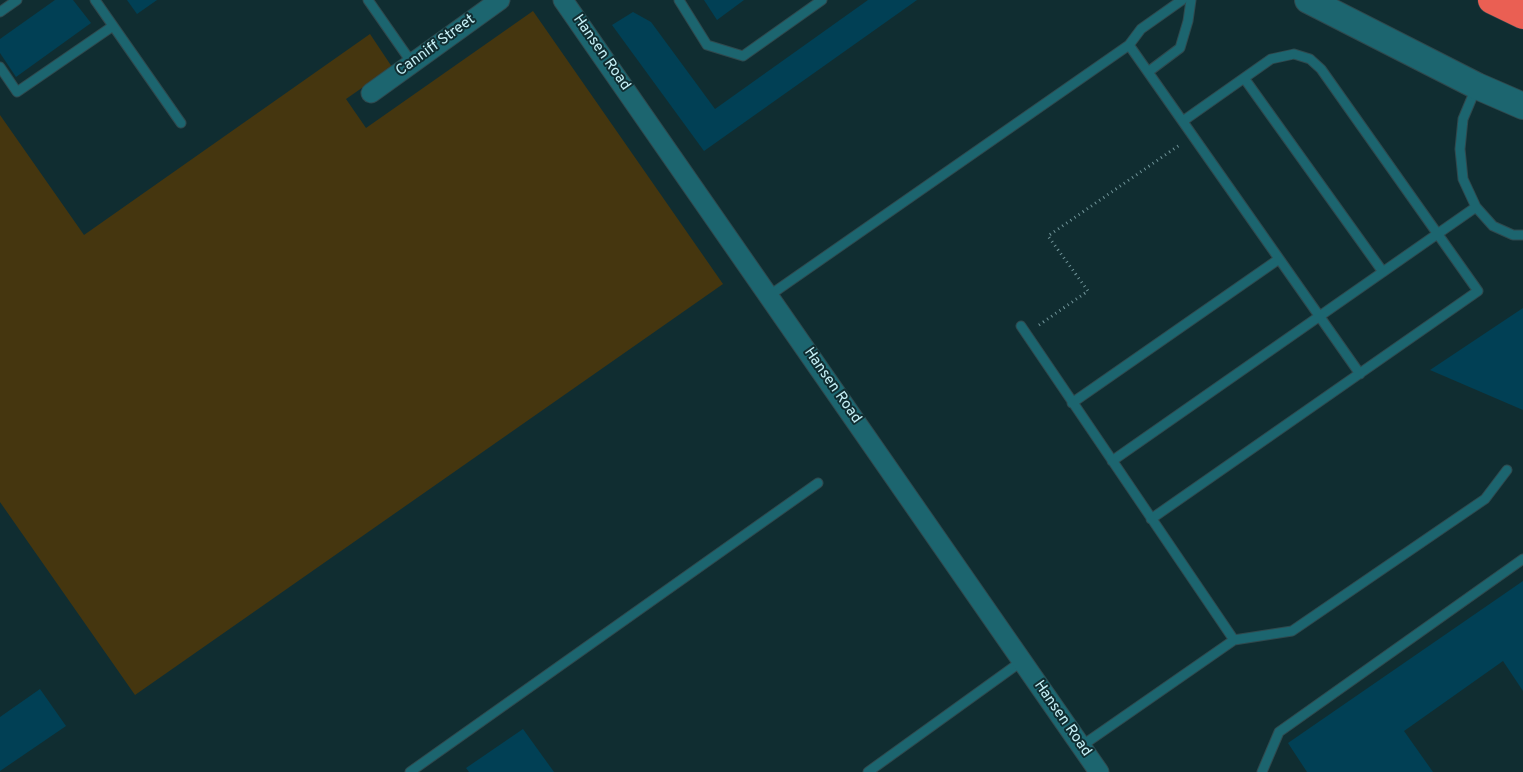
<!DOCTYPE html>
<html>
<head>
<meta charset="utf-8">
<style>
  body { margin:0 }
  canvas { display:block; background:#102d31 }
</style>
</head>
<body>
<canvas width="1523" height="772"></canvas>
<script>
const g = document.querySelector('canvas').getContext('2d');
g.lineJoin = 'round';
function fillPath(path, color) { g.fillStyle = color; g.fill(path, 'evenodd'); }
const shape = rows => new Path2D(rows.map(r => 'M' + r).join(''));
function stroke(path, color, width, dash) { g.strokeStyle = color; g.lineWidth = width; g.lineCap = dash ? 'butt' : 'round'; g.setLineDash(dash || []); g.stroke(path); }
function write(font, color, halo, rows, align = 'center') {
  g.font = font + ' Overpass,sans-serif'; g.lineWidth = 4; g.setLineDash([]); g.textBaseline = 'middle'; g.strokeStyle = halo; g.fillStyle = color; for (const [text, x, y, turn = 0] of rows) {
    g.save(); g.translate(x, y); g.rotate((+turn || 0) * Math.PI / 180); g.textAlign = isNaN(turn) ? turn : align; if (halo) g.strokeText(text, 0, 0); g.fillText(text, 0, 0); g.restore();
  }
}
const green = shape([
  [533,11,723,284,135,695,0,502,0,115,84,235,370,34,392,67,346,99,366,128]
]);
const building = shape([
  [55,0,73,0,91,23,16,77,0,53,0,39],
  [127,0,157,0,137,14],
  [704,0,744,0,717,20],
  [868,0,917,0,704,151,612,25,633,12,651,22,715,109],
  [1523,308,1523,410,1430,370],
  [1523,581,1523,691,1503,661,1404,731,1433,772,1307,772,1288,743],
  [40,689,66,726,0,771,0,717],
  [523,729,554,772,469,772,466,768]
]);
const path = shape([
  [1039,325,1088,291,1048,236,1181,144]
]);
const lane = shape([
  [95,0,181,123],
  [368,0,412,63],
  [679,0,707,45,743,56,822,0],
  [0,12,17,0],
  [1129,45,1360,374],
  [0,67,17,92,113,26],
  [1148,72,1180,48,1188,21,1191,0],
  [1244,78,1383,272],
  [1476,88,1463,119,1460,149,1463,179,1476,207,1493,226,1513,235,1523,235],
  [770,295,1129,45,1141,29,1182,0],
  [1021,326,1234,640],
  [1072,403,1279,259],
  [1112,461,1476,207],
  [1151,519,1478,291,1321,69,1310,59,1294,54,1271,59,1183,121],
  [1080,747,1234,640,1292,631,1485,499,1507,470],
  [410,772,818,483],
  [868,772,1022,661],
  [1262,772,1279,732,1523,559]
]);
const street = shape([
  [563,0,1099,772],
  [371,93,500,0]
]);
const secondary = shape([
  [1308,0,1477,86,1523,106]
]);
const highway = shape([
  [1492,0,1523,15]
]);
const streetNames = [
  ["Canniff Street",436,46,-36],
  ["Hansen Road",601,53,55],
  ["Hansen Road",832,386,55],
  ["Hansen Road",1062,719,55]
];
fillPath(green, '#45360f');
fillPath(building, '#014055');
stroke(lane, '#2f494e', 11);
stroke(street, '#2f494e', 21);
stroke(secondary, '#2f494e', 28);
stroke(highway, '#2f494e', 29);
stroke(path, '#71959a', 3, [1, 4]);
stroke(lane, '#1c656f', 9);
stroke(street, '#1c656f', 19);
stroke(secondary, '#1c656f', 26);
stroke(highway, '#ea5f53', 28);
write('15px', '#c5eff5', '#102d31', streetNames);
</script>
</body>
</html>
